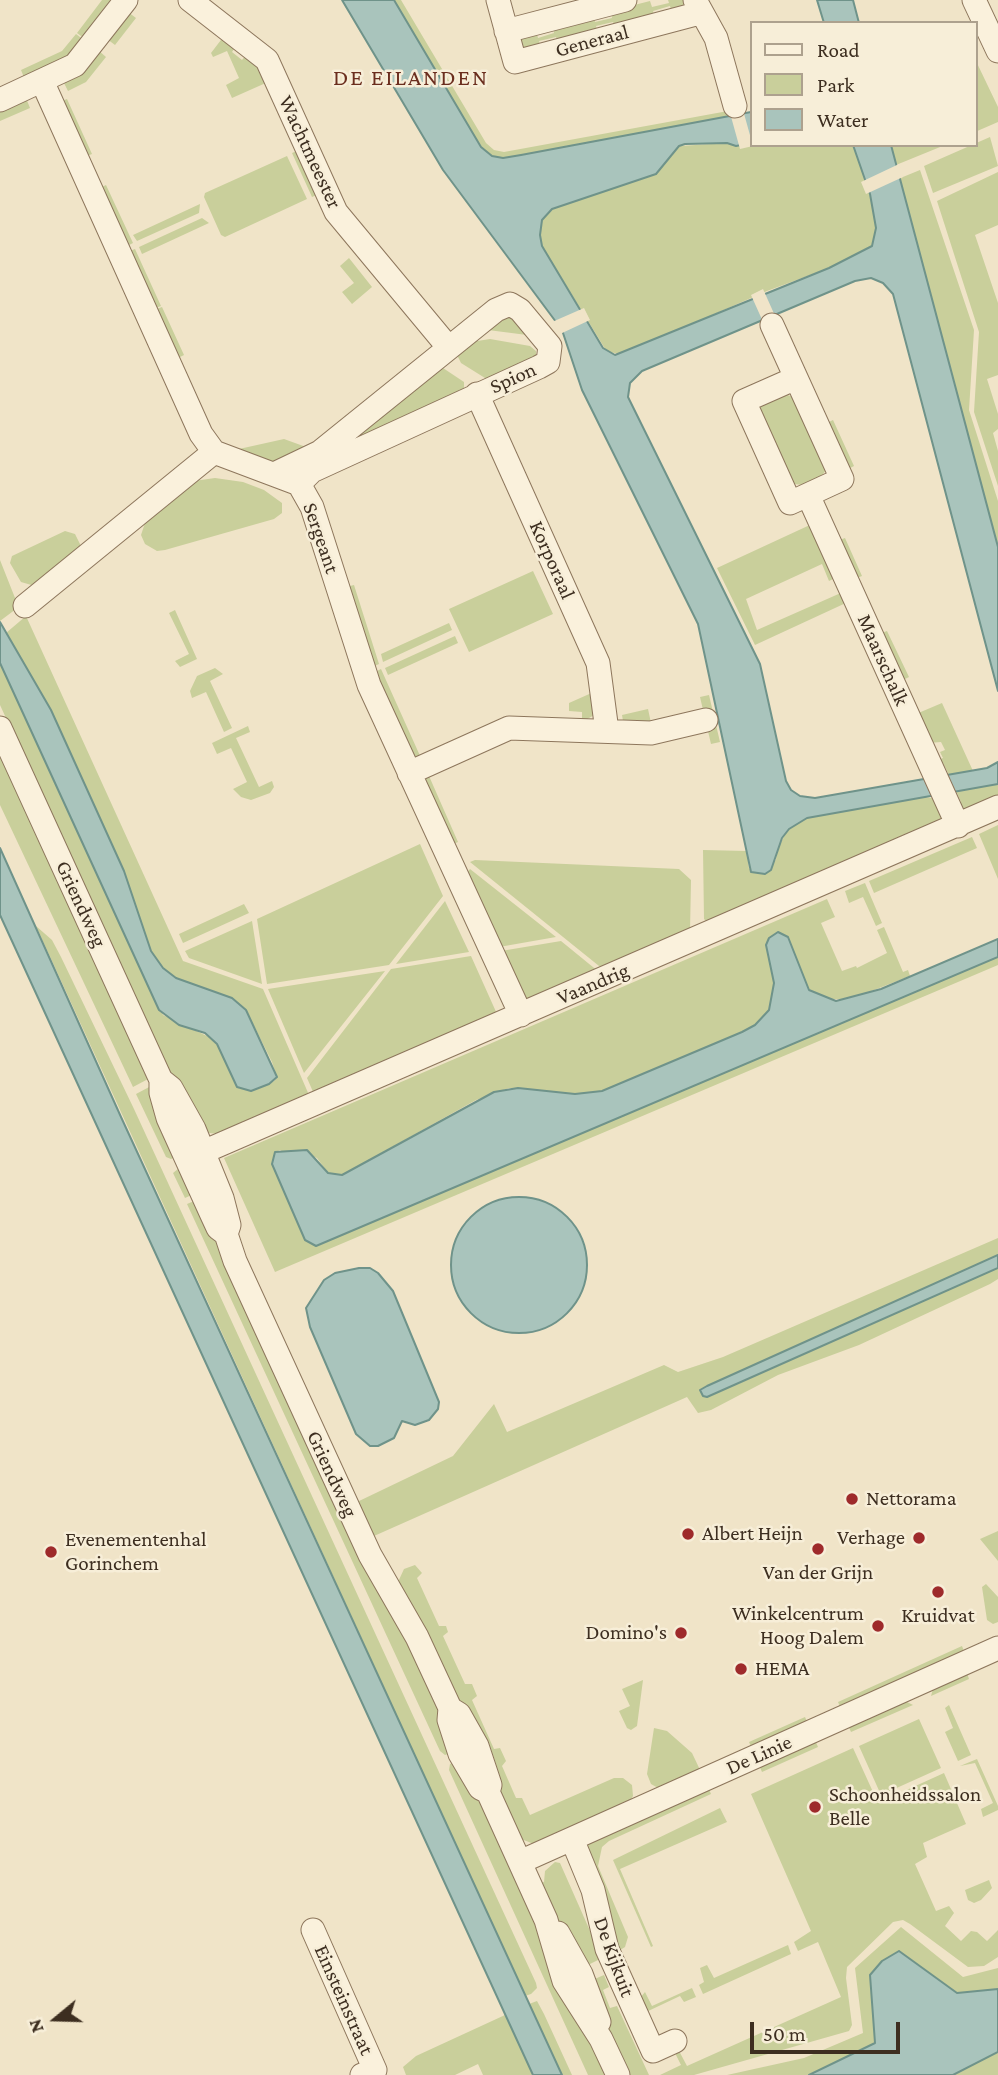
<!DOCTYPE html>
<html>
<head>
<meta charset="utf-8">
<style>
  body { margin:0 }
  #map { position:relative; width:998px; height:2075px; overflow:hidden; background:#f0e4c8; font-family:"Crimson Pro",serif }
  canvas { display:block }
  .legend { position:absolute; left:750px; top:21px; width:228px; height:126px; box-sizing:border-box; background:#f7eed8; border:2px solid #ada18e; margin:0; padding:9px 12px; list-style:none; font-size:21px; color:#3d2e20 }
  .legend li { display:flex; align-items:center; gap:14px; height:35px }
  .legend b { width:35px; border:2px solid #ada18e }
  .north { position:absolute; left:21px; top:1984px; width:70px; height:70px; -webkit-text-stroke:5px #f7eed8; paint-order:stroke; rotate:251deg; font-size:19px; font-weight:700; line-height:28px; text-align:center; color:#3d2e20 }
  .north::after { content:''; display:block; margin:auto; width:24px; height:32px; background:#3d2e20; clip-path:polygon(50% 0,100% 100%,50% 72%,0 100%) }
  .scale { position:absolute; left:750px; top:2022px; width:150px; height:32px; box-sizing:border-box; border:4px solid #3d2e20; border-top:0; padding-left:9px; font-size:21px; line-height:24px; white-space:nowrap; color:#3d2e20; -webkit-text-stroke:5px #f7eed8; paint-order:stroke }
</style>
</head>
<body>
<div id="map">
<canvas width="998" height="2075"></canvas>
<ul class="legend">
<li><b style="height:9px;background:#faf1dc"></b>Road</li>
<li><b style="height:19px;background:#c9cf9b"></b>Park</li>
<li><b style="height:19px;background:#a9c4bc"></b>Water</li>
</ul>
<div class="north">N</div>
<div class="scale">50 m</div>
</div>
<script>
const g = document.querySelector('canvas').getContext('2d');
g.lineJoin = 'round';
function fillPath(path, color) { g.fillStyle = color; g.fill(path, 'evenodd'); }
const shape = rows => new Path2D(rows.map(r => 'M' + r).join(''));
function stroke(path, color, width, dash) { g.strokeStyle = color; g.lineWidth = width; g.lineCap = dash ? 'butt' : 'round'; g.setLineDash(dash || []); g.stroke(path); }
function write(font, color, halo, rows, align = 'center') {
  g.font = font + ' "Crimson Pro",serif'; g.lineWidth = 5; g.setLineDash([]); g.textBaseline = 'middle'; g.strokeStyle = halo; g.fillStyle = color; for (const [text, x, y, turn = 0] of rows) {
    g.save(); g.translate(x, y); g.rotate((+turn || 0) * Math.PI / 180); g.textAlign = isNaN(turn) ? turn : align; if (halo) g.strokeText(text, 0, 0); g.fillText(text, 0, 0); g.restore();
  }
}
const green = shape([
  [102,0,112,0,85,39,77,33],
  [394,0,401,0,486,143,494,150,504,152,728,111,730,117,503,158,492,156,481,147],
  [668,0,686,0,686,3,684,8,672,13,670,6,653,11,655,18,615,28,613,22,596,26,598,33,558,43,556,37,539,41,541,48,523,48,520,42,521,37,536,31,538,38,554,33,553,26,593,16,595,22,612,18,611,11,650,1,652,7,669,3],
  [128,12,136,18,115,45,107,39],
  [76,34,84,40,75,52,25,80,21,70,62,51],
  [224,36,236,46,232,52,242,60,247,54,260,64,268,82,232,98,226,85,239,78,227,51,213,57,211,53],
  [98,50,106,57,86,82,68,91,63,81],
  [975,59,998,107,998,122,975,132],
  [26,98,30,108,0,121,0,110],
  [67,99,92,154,84,157,59,102],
  [990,137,998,166,933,193,924,166],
  [727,143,736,146,751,143,751,145,853,145,870,194,876,228,873,245,829,268,767,291,623,354,607,352,542,246,540,235,542,220,552,209,656,174,680,146],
  [891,145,945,145,896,165],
  [299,150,319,194,312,197,292,153],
  [287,156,307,199,225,237,221,235,204,197,205,193],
  [920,170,974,330,969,410,998,501,998,547,898,179],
  [998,172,998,225,975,235,998,303,998,375,987,379,998,414,998,429,993,433,998,451,998,486,974,412,979,332,937,201],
  [106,185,133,243,125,247,98,189],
  [200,204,199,213,137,241,133,235],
  [202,218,209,223,142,254,139,247],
  [135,249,161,306,153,309,127,252],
  [349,258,372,287,352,304,342,292,354,283,340,266],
  [162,307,184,355,176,359,154,310],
  [512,316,527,335,488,330,495,320],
  [490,339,530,346,536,351,536,358,492,379,485,378,461,363,457,355,471,342],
  [440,366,464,382,464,392,346,447,343,443],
  [784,394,794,397,826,470,821,477,803,485,794,484,759,410,762,405],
  [833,420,854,466,846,470,825,424],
  [284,439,306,447,282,461,271,461,239,449],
  [215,478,243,482,264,490,282,503,282,513,274,519,165,550,157,551,145,544,141,535,145,523,194,481],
  [812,524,837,577,829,581,822,564,746,599,757,630,843,592,848,602,755,645,717,568],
  [65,531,75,534,82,548,35,586,21,582,10,563,12,556],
  [845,538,862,576,854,579,837,541],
  [0,560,17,603,16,609,0,621],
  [533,571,553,614,469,652,449,609],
  [354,585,379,664,372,667,346,587],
  [175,610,197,659,180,667,175,661,189,654,169,613],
  [26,616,183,961,263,989,309,1095,220,1134,209,1133,196,1122,171,1078,0,705,0,663,163,1015,211,1038,222,1051,237,1087,241,1089,258,1089,274,1081,277,1078,272,1062,246,1010,232,998,176,978,163,968,151,951,124,871,51,710,9,640,6,633],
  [449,623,452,630,383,662,381,654],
  [887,631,909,677,901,681,879,634],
  [455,636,458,643,388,675,385,668],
  [215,668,223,674,210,681,232,728,224,732,206,692,192,698,190,691,197,676],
  [381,669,421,758,413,762,373,673],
  [596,691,596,714,582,722,582,712,569,711,569,703],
  [709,695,720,742,711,744,700,697],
  [942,703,973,771,949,775,943,763,937,760,943,758,940,752,945,750,941,742,929,743,916,714],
  [648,709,651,723,623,721,622,715],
  [248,726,250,732,236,738,259,787,272,781,274,787,270,793,251,800,241,797,233,789,247,782,231,748,217,754,212,743],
  [0,752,150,1078,133,1087,0,805],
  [429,776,458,842,451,845,421,779],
  [998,784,998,798,964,811,960,807,961,802,956,791],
  [924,797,932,798,943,818,706,921,704,919,703,850,747,851,749,869,776,860,777,850,788,829,807,818],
  [998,825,998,879,979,834],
  [972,837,977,848,874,893,869,881],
  [420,844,443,896,389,965,267,984,257,919],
  [475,860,679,869,691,880,690,932,604,970,470,862],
  [470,869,556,937,499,947,465,875],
  [865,883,882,923,876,926,863,897,849,903,845,891],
  [827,899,835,917,821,923,842,971,856,966,857,968,887,953,877,930,884,927,903,972,908,970,910,976,851,999,825,999,809,990,795,961,776,934,767,951,774,983,769,1010,755,1025,742,1032,602,1091,575,1094,509,1088,476,1100,342,1175,328,1173,317,1158,299,1150,285,1153,280,1150,276,1152,305,1240,316,1246,998,957,998,965,275,1272,224,1158],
  [445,901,469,952,396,964],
  [244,904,249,913,183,943,179,934],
  [252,921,262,984,189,958,185,951],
  [36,926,52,940,61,957,134,1109,536,1983,537,1988,531,1994,525,1996],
  [561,941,599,972,525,1004,501,951],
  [471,956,497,1014,314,1094,307,1078,391,969],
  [385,971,316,1058,304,1073,268,989],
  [153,1085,180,1155,171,1159,166,1157,136,1094],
  [184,1164,196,1193,185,1198,173,1173],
  [199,1199,409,1641,443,1718,454,1752,445,1755,440,1751,187,1204],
  [998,1238,998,1255,701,1389,702,1395,708,1397,998,1268,998,1279,990,1284,859,1345,778,1375,711,1410,698,1413,687,1397,374,1536,357,1502,453,1456,494,1404,507,1432,664,1365,678,1372,723,1357],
  [998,1531,998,1561,980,1539],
  [415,1565,422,1573,417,1578,439,1626,446,1626,448,1632,443,1636,465,1684,472,1684,477,1696,472,1700,494,1749,500,1748,506,1761,502,1766,516,1798,522,1798,530,1815,614,1778,623,1778,632,1785,633,1796,629,1803,534,1844,521,1839,398,1582,404,1569],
  [986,1584,998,1597,998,1622,993,1624,987,1620,982,1587],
  [962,1646,965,1654,841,1709,838,1702],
  [967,1673,969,1679,931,1696,933,1689],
  [643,1680,637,1726,631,1730,627,1728,619,1711,630,1706,622,1689],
  [905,1701,913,1705,851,1732,848,1725],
  [949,1705,971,1755,958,1761,945,1732,953,1728,945,1708],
  [805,1717,808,1724,752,1749,749,1742],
  [919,1719,941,1768,881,1795,859,1746],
  [654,1728,667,1731,692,1753,701,1772,660,1789,651,1784,647,1774],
  [815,1740,818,1747,762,1772,759,1765],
  [853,1748,878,1803,944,1773,966,1824,923,1843,927,1857,915,1864,936,1911,949,1906,954,1913,945,1926,961,1941,971,1931,977,1932,987,1941,998,1930,998,1957,984,1966,968,1967,910,1924,903,1920,893,1922,847,1967,846,1978,852,2025,849,2031,694,2075,660,2075,681,2065,674,2051,678,2049,687,2066,841,1997,818,1942,798,1951,794,1942,811,1931,751,1794],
  [977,1759,998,1806,998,1810,983,1817,981,1809,993,1803,975,1763,960,1766],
  [458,1760,479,1795,608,2075,588,2075,449,1770,450,1764],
  [708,1787,711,1794,609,1841,602,1847,598,1866,628,1937,625,1947,617,1952,586,1852,589,1842],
  [720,1808,727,1822,620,1869,653,1946,651,1947,613,1860],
  [555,1862,560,1863,602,1958,584,1967,567,1941,540,1883,544,1882,545,1871],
  [989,1880,992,1888,981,1900,974,1903,968,1900,965,1890],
  [901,1927,963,1977,998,1968,998,1989,967,1994,956,1992,899,1951,870,1985,877,2039,870,2047,809,2075,727,2075,804,2058,863,2033,855,1968],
  [788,1945,791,1954,703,1994,699,1985,704,1982,700,1968,707,1965,714,1978],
  [604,1975,609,1987,603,1990,610,2008,617,2006,649,2075,629,2075,619,2057,590,1981],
  [692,1988,696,1997,684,2002,680,1996,644,2013,640,1998,645,1992,652,2006],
  [537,2001,544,2014,572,2075,562,2075,529,2004],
  [505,2015,533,2075,483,2075,478,2064,455,2075,406,2075,403,2067,416,2056],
  [998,2052,998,2075,953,2075]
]);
const water = shape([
  [342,0,394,0,481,147,492,156,503,158,521,155,751,112,751,143,736,146,727,143,685,144,679,146,656,174,552,209,542,220,540,235,542,246,603,348,615,355,829,268,872,246,876,228,870,194,853,145,891,145,998,547,998,691,893,294,883,283,871,278,855,281,642,371,630,383,628,397,760,664,786,781,791,790,800,796,815,798,987,768,998,762,998,784,807,818,789,829,782,838,771,870,765,874,751,872,698,624,582,390,562,330,443,170,342,0],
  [817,0,853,0,859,23,824,23,817,0],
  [0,622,51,710,124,871,151,951,163,968,176,978,232,998,246,1010,277,1077,269,1084,251,1091,237,1087,217,1044,205,1033,179,1025,159,1010,0,663,0,622],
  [0,848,121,1117,562,2075,533,2075,0,915,0,848],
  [778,932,788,937,809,990,836,1001,881,989,998,939,998,957,316,1246,305,1240,272,1164,275,1152,307,1150,328,1173,342,1175,494,1092,518,1088,575,1094,602,1091,742,1032,755,1025,769,1010,774,983,766,945,769,938,778,932],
  '451 1265a68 68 0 1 1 136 0a68 68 0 1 1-136 0Z',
  [998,1255,998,1268,707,1397,703,1396,700,1390,707,1386,998,1255],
  [359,1268,370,1268,378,1273,393,1291,439,1402,438,1409,429,1420,415,1425,402,1421,394,1438,378,1446,370,1446,356,1434,310,1327,306,1308,324,1280,335,1273,359,1268],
  [899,1951,957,1993,998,1989,998,2052,953,2075,809,2075,875,2043,870,1975,882,1961,899,1951]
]);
const pier = shape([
  [743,110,753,146,740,149,730,113],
  [899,164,903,177,866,194,861,182],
  [763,289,776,318,764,324,751,295],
  [584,308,590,320,560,334,552,322]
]);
const street = shape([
  [190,0,267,60,336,212,449,348],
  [498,0,515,62,700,13],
  [695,0,716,38,735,106],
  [974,0,998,51],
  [506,31,625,0],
  [42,81,201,434,214,452,299,484,312,507,369,685,521,1015],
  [0,100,75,65,126,0],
  [772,325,842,479,790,503,744,401,796,378],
  [477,394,598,663,607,731],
  [274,474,320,452,496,310,510,304,520,310,550,346,548,362,539,367,312,471,299,484],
  [808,495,958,826],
  [25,606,214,452],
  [0,728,161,1080,161,1093,168,1118,212,1215,218,1228,226,1234,235,1261,370,1555,417,1637,450,1708,449,1720,460,1754,480,1788,488,1792,546,1920,564,1981,601,2039,618,2075],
  [409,773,509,728,651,733,706,720],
  [161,1080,171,1088,194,1129,222,1198,229,1225,227,1231],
  [187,1159,998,807],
  [451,1709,459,1714,477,1746,490,1785,488,1792],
  [572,1839,593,1890,607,1949,653,2051,675,2041],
  [520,1862,998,1648],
  [313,1930,375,2070,362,2075],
  [558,1933,581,1974,599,2022]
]);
const markers = [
  [852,1499,7,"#9e2a2b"],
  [688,1534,7,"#9e2a2b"],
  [919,1538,7,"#9e2a2b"],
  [818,1549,7,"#9e2a2b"],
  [51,1552,7,"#9e2a2b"],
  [938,1592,7,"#9e2a2b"],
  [878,1626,7,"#9e2a2b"],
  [681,1633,7,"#9e2a2b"],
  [741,1669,7,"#9e2a2b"],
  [815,1807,7,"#9e2a2b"]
];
const streetNames = [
  ["Generaal",592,41,-15],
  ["Wachtmeester",310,152,65],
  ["Spion",513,378,-24],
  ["Sergeant",321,538,71],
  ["Korporaal",552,560,66],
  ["Maarschalk",883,660,66],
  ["Griendweg",81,904,65],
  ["Vaandrig",593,984,-23],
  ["Griendweg",332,1474,65],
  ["De Linie",759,1755,-24],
  ["De Kijkuit",614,1957,70],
  ["Einsteinstraat",344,2000,66]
];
const poiNames = [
  ["Nettorama",866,1499],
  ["Albert Heijn",702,1534],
  ["Verhage",905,1538,"right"],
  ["Evenementenhal",65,1540],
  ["Gorinchem",65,1564],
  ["Van der Grijn",818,1573,"center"],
  ["Winkelcentrum",864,1614,"right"],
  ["Hoog Dalem",864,1638,"right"],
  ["Kruidvat",938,1616,"center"],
  ["Domino's",667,1633,"right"],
  ["HEMA",755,1669],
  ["Schoonheidssalon",829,1795],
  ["Belle",829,1819]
];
const neighbourhoodNames = [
  ["DE EILANDEN",411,78]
];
fillPath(green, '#c9cf9b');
fillPath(water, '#a9c4bc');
stroke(water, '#6f938a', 2);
fillPath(pier, '#f0e4c8');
stroke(street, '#8d765c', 25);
stroke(street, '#faf1dc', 23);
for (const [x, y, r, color] of markers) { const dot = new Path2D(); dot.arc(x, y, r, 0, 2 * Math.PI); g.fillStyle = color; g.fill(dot); stroke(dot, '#f7eed8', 2.5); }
write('21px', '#3d2e20', '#f7eed8', streetNames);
write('21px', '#3d2e20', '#f7eed8', poiNames, 'left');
g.letterSpacing = '2px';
write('23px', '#6b2e1e', '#f7eed8', neighbourhoodNames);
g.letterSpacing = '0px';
</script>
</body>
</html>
